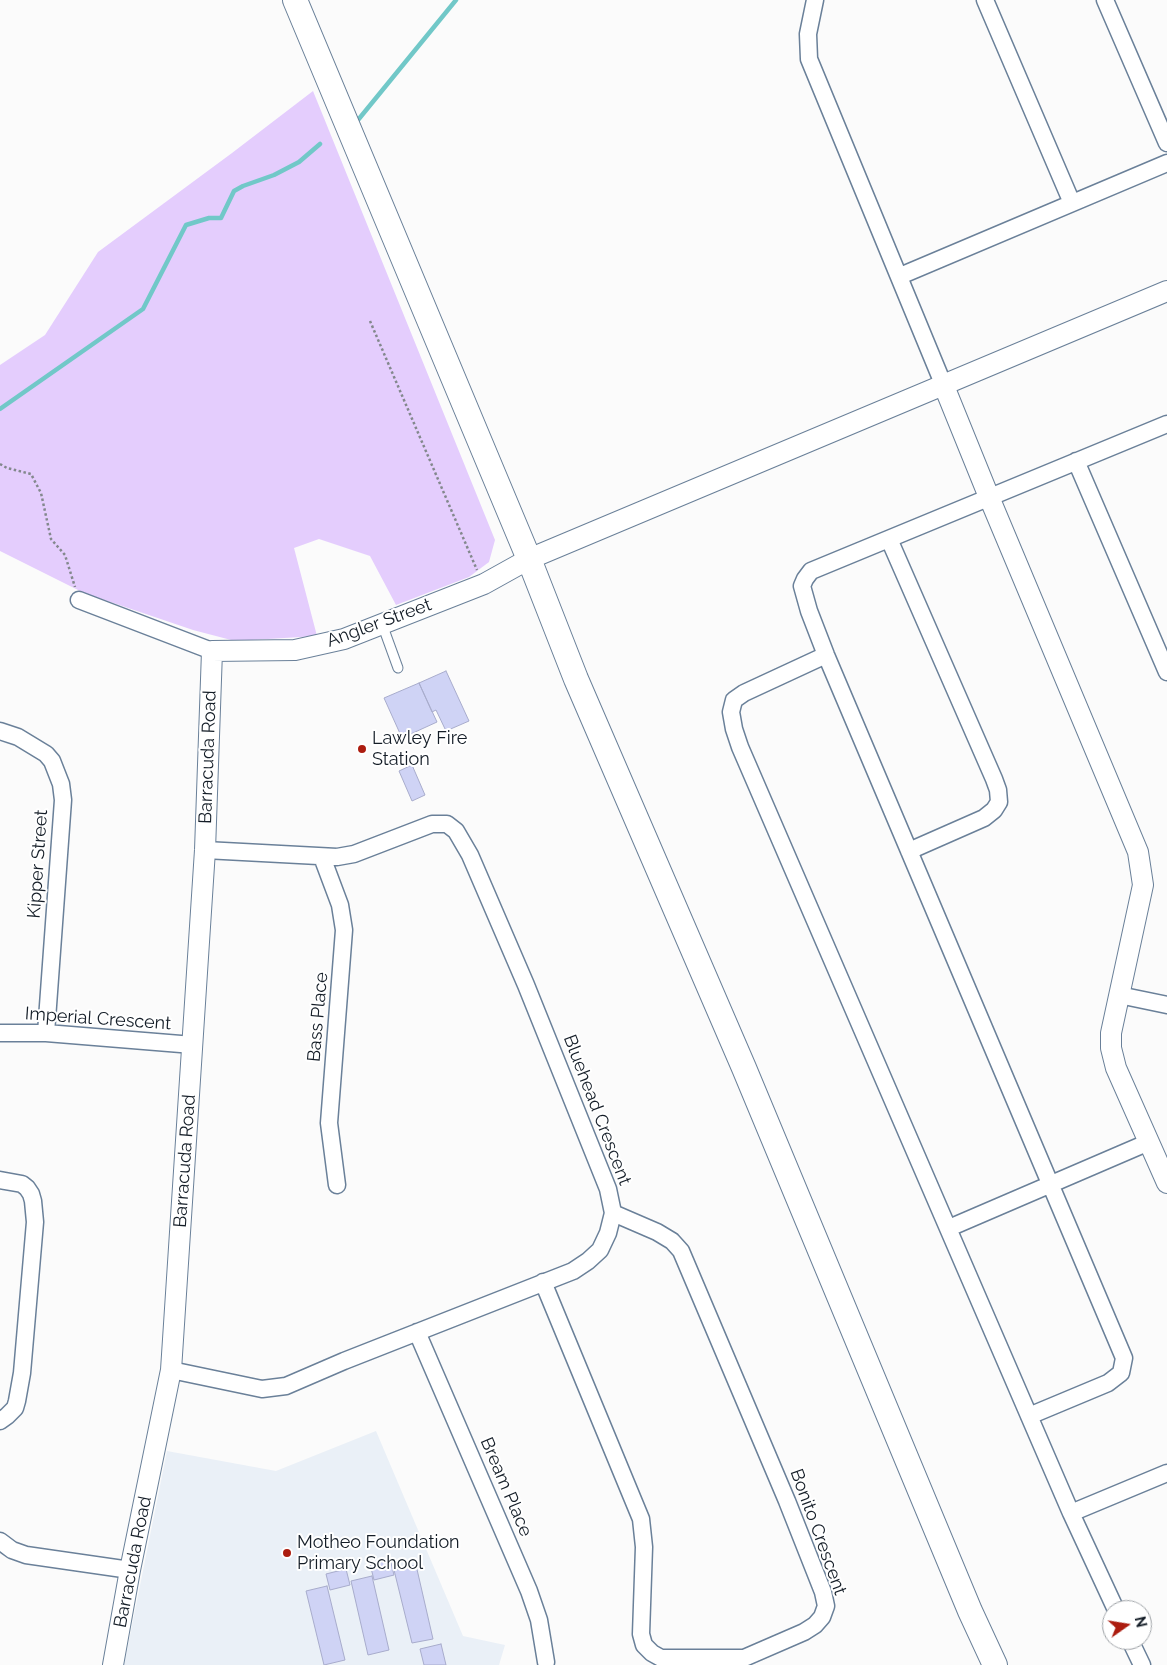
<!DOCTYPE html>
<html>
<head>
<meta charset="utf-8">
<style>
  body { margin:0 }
  #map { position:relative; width:1167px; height:1665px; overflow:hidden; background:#fbfbfb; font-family:Raleway,sans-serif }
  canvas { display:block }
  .north { position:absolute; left:1102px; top:1600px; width:50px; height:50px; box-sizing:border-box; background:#fff; border:1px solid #a1a5a9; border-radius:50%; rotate:77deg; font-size:14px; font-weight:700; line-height:20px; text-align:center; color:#141d27 }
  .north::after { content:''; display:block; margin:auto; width:18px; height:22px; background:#ac1c0f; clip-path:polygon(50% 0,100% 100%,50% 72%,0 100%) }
</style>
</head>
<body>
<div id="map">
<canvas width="1167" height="1665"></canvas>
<div class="north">N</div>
</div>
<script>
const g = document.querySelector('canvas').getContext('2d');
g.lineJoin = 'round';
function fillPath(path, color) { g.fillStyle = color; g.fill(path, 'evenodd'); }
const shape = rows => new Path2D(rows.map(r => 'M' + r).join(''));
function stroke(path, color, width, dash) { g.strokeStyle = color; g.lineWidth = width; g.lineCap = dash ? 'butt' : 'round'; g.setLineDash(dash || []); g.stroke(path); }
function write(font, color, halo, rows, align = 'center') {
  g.font = font + ' Raleway,sans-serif'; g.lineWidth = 4; g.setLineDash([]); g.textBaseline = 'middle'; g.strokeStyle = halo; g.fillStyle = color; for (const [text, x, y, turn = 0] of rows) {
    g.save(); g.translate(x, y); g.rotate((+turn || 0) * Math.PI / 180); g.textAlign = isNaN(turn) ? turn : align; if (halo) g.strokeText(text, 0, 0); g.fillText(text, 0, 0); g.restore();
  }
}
const built = shape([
  [376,1431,463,1636,505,1645,499,1665,124,1665,167,1451,276,1471]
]);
const green = shape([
  [313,91,495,540,489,562,469,577,396,605,370,556,319,539,294,548,317,636,235,641,193,630,84,593,0,551,0,365,45,335,98,252,232,153]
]);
const stream = shape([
  [358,120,456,0],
  [0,409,143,309,186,225,209,218,221,218,234,191,243,186,274,175,299,162,320,144]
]);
const building = shape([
  [446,671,469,721,446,731,436,710,432,712,419,683,446,671],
  [419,683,437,722,402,738,384,698,419,683],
  [412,765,425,795,412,801,399,771,412,765],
  [390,1559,394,1575,374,1580,370,1564,390,1559],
  [416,1565,433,1639,412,1643,394,1570,416,1565],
  [346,1569,350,1585,330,1590,326,1574,346,1569],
  [372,1576,389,1650,368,1655,351,1581,372,1576],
  [327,1586,345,1660,324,1665,306,1591,327,1586],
  [441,1644,446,1665,424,1665,420,1649,441,1644]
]);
const path = shape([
  [370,321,477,570],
  [0,464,7,468,31,474,41,493,51,539,65,555,75,587]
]);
const service = shape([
  [382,624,398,668]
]);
const minor = shape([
  [815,0,808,34,809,59,944,386],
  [985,0,1072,203],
  [1105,0,1167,143],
  [900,276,1167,163],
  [1076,461,1167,672],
  [889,539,994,779,998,790,999,802,994,810,984,818,909,851],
  [79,600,212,651],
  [826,655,744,693,734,700,731,712,734,729,740,747,1071,1513,1116,1610],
  [0,731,18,737,46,754,52,761,61,784,63,800,46,1033],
  [322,857,340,905,344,930,329,1123,337,1185],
  [1119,995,1167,1005],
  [0,1033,46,1033,193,1045],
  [0,1180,22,1184,27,1188,31,1194,33,1201,35,1222,22,1373,17,1401,15,1408,7,1416,0,1421],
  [949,1228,1149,1142],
  [543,1282,641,1519,644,1547,641,1634,644,1645,652,1653,661,1658,744,1658,804,1632,815,1625,822,1617,826,1606,823,1592,787,1501,681,1251,672,1241,657,1232,613,1213],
  [417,1332,529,1591,539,1620,546,1662],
  [171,1370,262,1389,286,1386,344,1361,573,1271,588,1261,600,1250,608,1233,613,1213,608,1189,526,985,470,855,456,831,447,824,432,824,354,854,337,857,205,850],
  [1029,1416,1108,1383,1121,1373,1124,1358,826,655,809,611,802,586,805,579,811,571,1167,424],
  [1071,1513,1167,1473],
  [0,1541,12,1550,26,1555,130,1570],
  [1130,1640,1142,1665]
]);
const tertiary = shape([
  [944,386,989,497,1138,852,1143,885,1111,1033,1111,1048,1116,1068,1167,1183],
  [113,1665,130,1570,171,1370,205,850,212,651,295,650,344,639,484,584,529,559,1167,291]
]);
const secondary = shape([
  [295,0,529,559,576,679,744,1068,970,1611,995,1665]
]);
const markers = [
  [362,749,5,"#ac1c0f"],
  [287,1553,5,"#ac1c0f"]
];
const streetNames = [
  ["Angler Street",379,623,-20],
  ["Barracuda Road",208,757,-88],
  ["Kipper Street",38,864,-86],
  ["Bass Place",318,1017,-85],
  ["Imperial Crescent",98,1019,4],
  ["Bluehead Crescent",597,1110,69],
  ["Barracuda Road",185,1161,-86],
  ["Bream Place",506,1487,67],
  ["Bonito Crescent",818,1532,70],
  ["Barracuda Road",133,1562,-79]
];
const poiNames = [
  ["Lawley Fire",372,739],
  ["Station",372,760],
  ["Motheo Foundation",297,1543],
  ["Primary School",297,1564]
];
fillPath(built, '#eaf0f7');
fillPath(green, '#e4cdfd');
stroke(stream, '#71c8c8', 4.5);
fillPath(building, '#cfd3f5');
stroke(building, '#a8accc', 1);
stroke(service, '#6a8099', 11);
stroke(minor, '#6a8099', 19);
stroke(tertiary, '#6a8099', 22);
stroke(secondary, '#6a8099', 26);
stroke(path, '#83888d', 2.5, [2.5, 2.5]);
stroke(service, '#fff', 9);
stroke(minor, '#fff', 16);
stroke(tertiary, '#fff', 20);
stroke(secondary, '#fff', 24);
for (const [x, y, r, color] of markers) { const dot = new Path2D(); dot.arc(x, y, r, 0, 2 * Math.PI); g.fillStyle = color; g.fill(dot); stroke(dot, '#fff', 2); }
write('18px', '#141d27', '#fff', streetNames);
write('18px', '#141d27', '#fff', poiNames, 'left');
</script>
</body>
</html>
